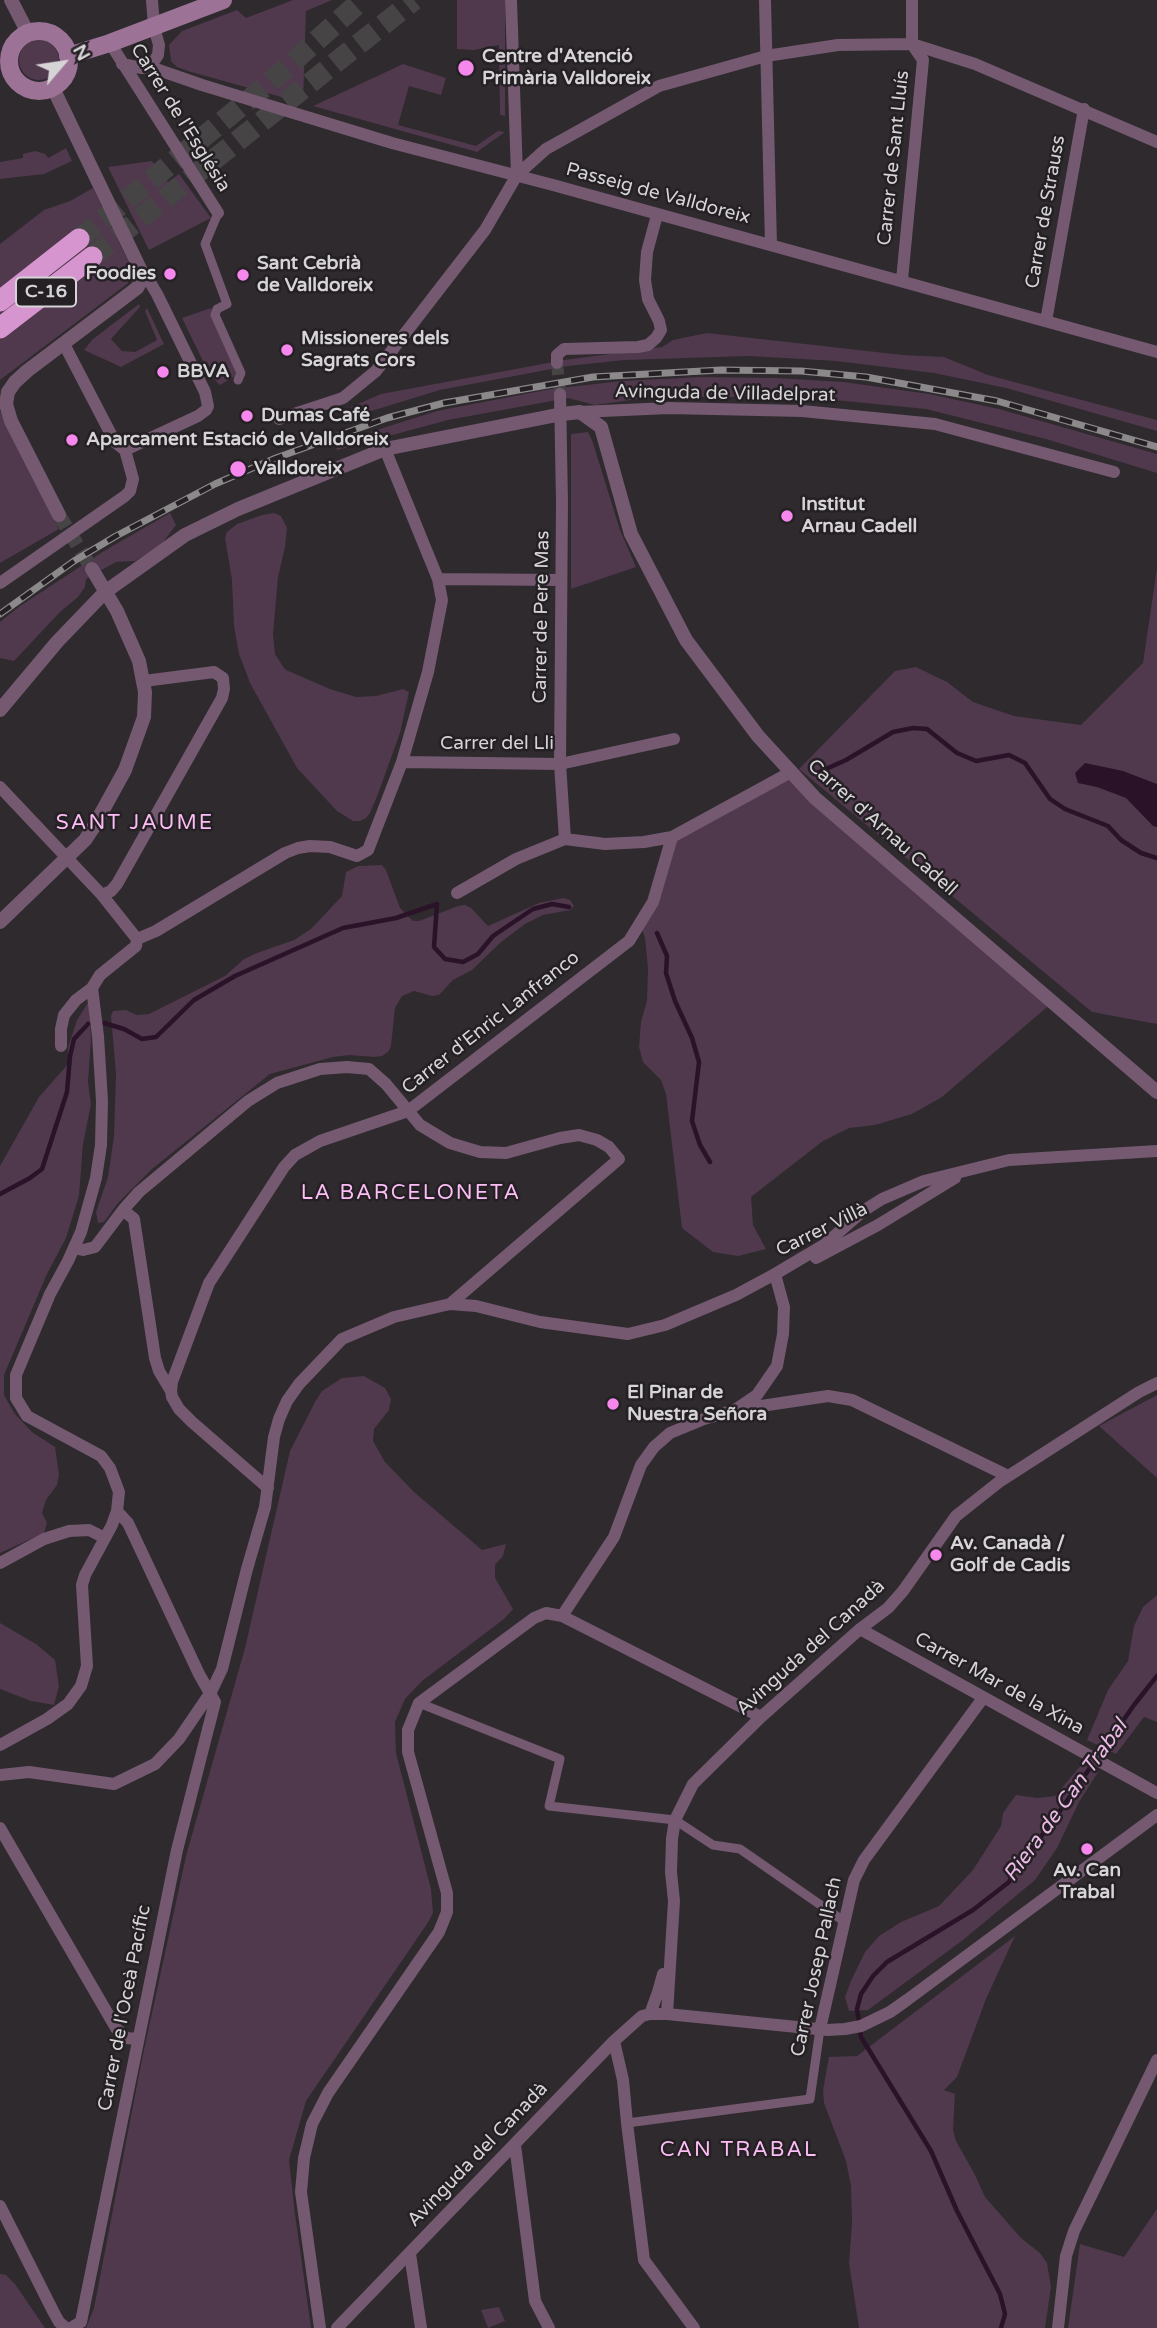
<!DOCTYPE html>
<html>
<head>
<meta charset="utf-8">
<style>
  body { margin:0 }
  #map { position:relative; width:1157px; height:2328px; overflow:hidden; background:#2e2a2d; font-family:"Varela Round",sans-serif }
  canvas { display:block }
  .north { position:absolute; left:28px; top:28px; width:70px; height:70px; -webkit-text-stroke:5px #242024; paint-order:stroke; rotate:61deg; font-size:19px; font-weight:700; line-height:28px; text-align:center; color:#d6d4d6 }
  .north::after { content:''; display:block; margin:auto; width:24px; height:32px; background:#d6d4d6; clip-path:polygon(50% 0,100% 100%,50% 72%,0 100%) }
</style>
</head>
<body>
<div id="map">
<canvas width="1157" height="2328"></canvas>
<div class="north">N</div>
</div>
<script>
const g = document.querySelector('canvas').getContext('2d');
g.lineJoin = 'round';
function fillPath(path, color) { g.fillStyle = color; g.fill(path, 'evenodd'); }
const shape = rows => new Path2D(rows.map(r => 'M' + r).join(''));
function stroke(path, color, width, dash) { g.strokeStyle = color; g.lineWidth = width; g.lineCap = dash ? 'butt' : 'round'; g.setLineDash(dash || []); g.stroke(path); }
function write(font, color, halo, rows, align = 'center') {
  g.font = font + ' "Varela Round",sans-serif'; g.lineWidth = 5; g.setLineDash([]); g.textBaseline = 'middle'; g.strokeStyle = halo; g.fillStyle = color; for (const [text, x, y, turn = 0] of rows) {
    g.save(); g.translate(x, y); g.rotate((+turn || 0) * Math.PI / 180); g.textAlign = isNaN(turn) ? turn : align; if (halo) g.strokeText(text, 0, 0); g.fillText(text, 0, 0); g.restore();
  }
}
const green = shape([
  [293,0,332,0,306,11,303,103,191,72,177,67,171,61,169,45,182,31,237,10,246,18],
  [457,0,505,0,505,116,500,115,499,45,474,50,457,49],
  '19 60a20 20 0 1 1 40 0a20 20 0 1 1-40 0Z',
  [403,64,446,78,441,95,409,86,398,125,476,146,498,131,505,132,477,152,313,106],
  [66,148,72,161,44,174,0,179,0,162,23,158,23,154,35,151,45,154,48,158],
  [152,161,168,182,179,174,211,218,149,250,108,167],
  [93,188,130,265,131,277,127,284,0,380,0,244,44,210,70,201],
  [139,304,140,307,111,339,122,351,135,352,157,340,145,311,147,308,164,344,121,367,84,350,93,339],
  [211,308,237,371,235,376,220,385,211,376,202,359,182,318],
  [707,333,903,355,944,357,988,375,1157,420,1157,431,1006,388,934,373,836,361,749,356,625,360,568,366,440,390,355,416,351,407,381,394,564,360,662,347,673,340],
  [701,377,777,378,844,382,929,394,999,409,1157,454,1157,473,1046,439,926,409,804,397,652,397,595,405,568,398,448,420,337,450,335,443,437,411,551,389,622,381],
  [0,411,59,529,0,563],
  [588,432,592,440,620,530,636,567,571,589,571,434],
  [170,513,176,525,161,545,135,561,116,562,86,579,85,587,78,597,60,612,14,661,0,658,0,622,20,606,104,551],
  [274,513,281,516,287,528,285,547,278,577,273,634,275,654,282,665,286,670,330,689,356,697,376,696,403,689,409,692,400,733,378,794,370,813,366,818,360,821,353,821,337,811,297,768,250,683,239,654,234,626,232,580,225,538,227,532,237,524,262,515],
  [1157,568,1157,1024,1092,1012,799,769,895,671,916,667,947,682,973,702,1014,716,1081,725,1143,663],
  [791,772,1053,1002,942,1097,912,1114,875,1125,849,1128,823,1141,751,1197,753,1225,766,1249,738,1256,713,1252,682,1228,666,1094,661,1080,643,1062,639,1047,641,1022,647,1001,648,969,645,938,640,923,672,837],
  [382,865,386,870,400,908,413,921,419,921,458,906,465,905,471,908,488,926,539,903,563,898,570,900,574,906,570,910,543,915,525,924,500,943,472,970,453,980,439,995,432,996,414,991,402,996,395,1008,391,1046,388,1052,382,1056,375,1057,349,1055,333,1057,270,1074,152,1169,118,1203,104,1222,98,1223,96,1212,108,1177,114,1136,116,1074,111,1016,113,1011,126,1010,137,1015,149,1014,225,976,244,959,257,953,294,940,311,929,342,896,346,872,358,866],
  [89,1001,91,1039,88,1082,91,1104,83,1144,79,1196,66,1238,47,1274,4,1375,4,1395,15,1414,32,1432,55,1447,59,1475,57,1485,46,1500,42,1513,47,1523,44,1533,0,1553,0,1166,39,1097,68,1064,68,1048,77,1020],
  [364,1376,385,1388,391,1399,389,1410,374,1429,373,1441,385,1462,414,1492,482,1550,506,1544,503,1556,495,1565,495,1578,513,1609,504,1619,422,1681,405,1699,395,1722,396,1753,431,1889,433,1913,427,1924,306,2101,289,2160,295,2214,311,2328,86,2328,94,2308,142,2059,186,1856,245,1648,290,1451,315,1402,322,1391,342,1378],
  [1157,1395,1157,1478,1099,1426],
  [1157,1595,1157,1722,1144,1717,1116,1754,1087,1740,1108,1690,1128,1661,1134,1626,1143,1607],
  [0,1623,36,1644,55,1660,59,1686,54,1705,31,1701,0,1689],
  [1082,1764,1098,1772,1079,1802,1057,1848,1035,1880,963,1940,868,2010,849,2011,845,1997,851,1981,865,1952,879,1936,901,1922,939,1906,973,1870,1001,1826,1003,1813,1016,1795,1037,1798,1055,1796],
  [1015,1936,986,1999,957,2077,944,2090,955,2094,953,2130,956,2141,974,2173,985,2197,1021,2238,1040,2253,1047,2263,1051,2287,1045,2328,859,2328,849,2263,852,2223,851,2186,846,2161,824,2103,823,2090,829,2057,857,2056],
  [1157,2209,1157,2328,1068,2328,1080,2244,1124,2257],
  [0,2274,6,2275,15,2284,45,2328,0,2328],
  [499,2307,505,2321,488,2328,481,2310]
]);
const water = shape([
  [1085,763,1123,771,1157,784,1157,827,1153,826,1126,798,1097,787,1078,783,1075,773]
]);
const stream = shape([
  [817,773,846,760,893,732,913,728,927,729,957,753,976,761,1009,755,1025,763,1050,799,1065,809,1108,826,1121,840,1141,853,1157,858],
  [657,933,667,956,666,973,675,1001,692,1038,699,1062,692,1121,700,1145,710,1162],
  [104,1023,124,1029,142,1039,156,1037,194,1000,235,976,343,928,396,918,437,904,434,947,445,959,463,962,478,954,493,936,533,909,552,904,569,907],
  [0,1194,30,1178,42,1169,67,1092,70,1056,74,1039,88,1024],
  [1001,2328,1005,2314,1000,2294,957,2211,931,2151,861,2037,857,2009,861,1994,873,1976,887,1962,973,1910,1009,1882,1018,1864,1048,1828,1134,1705,1157,1676]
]);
const minorTunnel = shape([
  [557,363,560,394]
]);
const tertiaryTunnel = shape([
  [59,515,92,569]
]);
const motorwayTunnel = shape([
  [79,239,268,84,362,0],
  [92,257,414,0]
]);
const pedestrian = shape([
  [218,213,205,244,227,304,217,309,215,315,241,373,238,380],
  [419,1703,560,1759,549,1806,675,1820,713,1845,740,1849,845,1922],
  [627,2123,810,2099,820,2029]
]);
const minor = shape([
  [511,0,517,175],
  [765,0,771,245],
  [110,43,218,213],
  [122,64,142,68,150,67,158,55,159,45,154,27,152,0],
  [150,67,202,85,392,143,553,185,1157,352],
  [902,280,923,60,912,44,912,0],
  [1046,321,1084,109],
  [64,344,115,442,125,450],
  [557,363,557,355,564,349,638,347,648,345,656,338,661,330,659,321,648,299,645,280,647,252,657,215],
  [560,394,562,502,560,764,565,839],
  [580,412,669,408,802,411,935,424,1114,472],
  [279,419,343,398,376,371,485,230,517,175,546,149,659,86,766,56,838,45,912,44,975,64,1157,142],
  [125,450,198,416,206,410,208,406,205,392,157,294,148,279,142,277],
  [438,579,561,580],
  [0,583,125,496,130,491,133,479,125,450],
  [402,762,560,764,674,739],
  [0,787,102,895,137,939],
  [457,893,516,859,565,839,605,844,644,842,672,837,791,772],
  [102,895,111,891,117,884,222,698,224,689,223,678,214,672,144,681],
  [137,939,156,931,285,853,298,848,310,846,330,847,357,856,368,850,402,762,428,672,442,600,438,579,385,449],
  [61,1046,61,1029,64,1015,76,1000,92,988],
  [123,1210,134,1219,155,1358,159,1371,171,1391],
  [74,1248,83,1250,95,1247,123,1210,139,1192,248,1101,277,1083,320,1069,347,1067,369,1069,386,1084,420,1125,450,1143,480,1152,506,1153,560,1138,579,1135,597,1140,609,1147,619,1159,450,1304],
  [816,1258,878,1225,955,1178],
  [741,1409,828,1396,852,1400,1008,1476],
  [268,1488,192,1422,179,1409,172,1397,171,1391,172,1382,209,1283,284,1167,295,1155,320,1141,408,1111,629,941,653,902,672,837],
  [0,1563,44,1539,69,1531,89,1530,105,1538],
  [562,1616,614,1537,641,1465,654,1447,670,1433,704,1419,735,1410,757,1395,777,1366,783,1334,784,1307,775,1274],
  [860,1629,1157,1793],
  [0,1745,47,1719,68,1704,81,1686,87,1666,82,1585,85,1575,112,1525,117,1511,119,1492,110,1468,101,1456,27,1416,16,1398,16,1375,50,1294,68,1261,81,1232,96,1178,101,1145,102,1101,98,1036,92,988,100,975,136,946,137,939],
  [0,1775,29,1772,114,1784,155,1764,179,1739,211,1692,222,1669,247,1569,265,1507,274,1437,279,1419,287,1401,299,1384,342,1339,394,1317,450,1304,476,1306,540,1322,628,1334,665,1325,736,1295,775,1274,824,1245,863,1211,882,1199,924,1181,1009,1160,1157,1151],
  [0,1828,116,2028,126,2038,138,2039],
  [650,2014,658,1992,663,1974],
  [667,2014,674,1901,671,1872,672,1839,675,1820,693,1784,761,1717,860,1629,888,1608,903,1591,956,1516,999,1482,1139,1392,1157,1383],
  [820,2029,854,1880,864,1860,983,1698],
  [614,2041,623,2080,627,2123,644,2260,694,2328],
  [515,2145,535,2301,549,2328],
  [0,2206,53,2311,59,2322,66,2328],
  [410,2254,421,2328],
  [71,2328,81,2322,82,2317,177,1850,215,1702,199,1674,128,1523,117,1511],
  [320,2328,301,2192,304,2158,312,2124,328,2093,439,1932,447,1912,447,1893,408,1752,408,1730,419,1703,534,1618,546,1613,562,1616,761,1717],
  [337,2328,614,2041,642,2016,650,2014,667,2014,827,2030,845,2029,861,2026,890,2012,907,2000,1157,1815],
  [1058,2328,1066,2256,1074,2231,1157,2060]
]);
const tertiary = shape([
  [11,0,28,33],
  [53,88,142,273,141,281,137,288,27,371,15,382,8,392,6,404,11,421,59,515],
  [0,710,57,642,105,592,185,535,238,509,385,449,562,414,580,412,601,427,631,534,686,640,758,736,815,798,1157,1092],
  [0,922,85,840,93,828,125,770,144,717,145,692,139,661,117,611,92,569]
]);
const secondary = shape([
  '9 61a30 30 0 1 1 60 0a30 30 0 1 1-60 0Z',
  [68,56,110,43,223,0]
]);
const motorway = shape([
  [0,301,79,239],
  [0,328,92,257]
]);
const rail = shape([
  [0,614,74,561,116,536,215,484,276,458,387,418,444,403,593,377,721,370,801,371,866,377,997,401,1157,447]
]);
const markers = [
  [466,68,9,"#f688ed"],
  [170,274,7,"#f688ed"],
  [243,275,7,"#f688ed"],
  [287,350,7,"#f688ed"],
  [163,372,7,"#f688ed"],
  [247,416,7,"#f688ed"],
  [72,440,7,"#f688ed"],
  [238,469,9,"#f688ed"],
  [787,516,7,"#f688ed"],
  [613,1404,7,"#f688ed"],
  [936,1555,7,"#f688ed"],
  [1087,1849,7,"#f688ed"]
];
const shields = [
  [46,292,60]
];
const shieldNames = [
  ["C-16",46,292]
];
const poiNames = [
  ["Centre d'Atenció",482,57],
  ["Primària Valldoreix",482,79],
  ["Sant Cebrià",257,264],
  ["de Valldoreix",257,286],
  ["Foodies",156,274,"right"],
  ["Missioneres dels",301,339],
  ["Sagrats Cors",301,361],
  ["BBVA",177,372],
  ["Dumas Café",261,416],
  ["Aparcament Estació de Valldoreix",86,440],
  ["Valldoreix",254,469],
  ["Institut",801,505],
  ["Arnau Cadell",801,527],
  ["El Pinar de",627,1393],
  ["Nuestra Señora",627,1415],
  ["Av. Canadà /",950,1544],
  ["Golf de Cadis",950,1566],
  ["Av. Can",1087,1871,"center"],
  ["Trabal",1087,1893,"center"]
];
const streetNames = [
  ["Carrer de l'Església",180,118,58],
  ["Carrer de Sant Lluís",894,158,-84],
  ["Passeig de Valldoreix",658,194,15],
  ["Carrer de Strauss",1046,212,-80],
  ["Avinguda de Villadelprat",725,394,1],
  ["Carrer de Pere Mas",542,617,-89],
  ["Carrer del Lli",497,744],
  ["Carrer d'Arnau Cadell",882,828,42],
  ["Carrer d'Enric Lanfranco",491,1023,-38],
  ["Carrer Villà",822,1230,-26],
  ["Avinguda del Canadà",811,1648,-42],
  ["Carrer Mar de la Xina",999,1684,29],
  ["Carrer Josep Pallach",817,1967,-78],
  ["Carrer de l'Oceà Pacífic",125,2008,-79],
  ["Avinguda del Canadà",478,2155,-46]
];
const neighbourhoodNames = [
  ["SANT JAUME",135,823],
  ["LA BARCELONETA",411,1193],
  ["CAN TRABAL",739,2150]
];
const waterNames = [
  ["Riera de Can Trabal",1066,1801,-54]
];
fillPath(green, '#50384d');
fillPath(water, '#2a1328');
stroke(stream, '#2a1328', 4.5);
stroke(minorTunnel, '#474446', 12, [12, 6]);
stroke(tertiaryTunnel, '#474446', 14, [14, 7]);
stroke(motorwayTunnel, '#474446', 21, [21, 10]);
stroke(pedestrian, '#745971', 9);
stroke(minor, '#745971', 12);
stroke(tertiary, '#745971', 14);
stroke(secondary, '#9c7297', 18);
stroke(motorway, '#d795d0', 21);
stroke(rail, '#8c898b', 7);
stroke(rail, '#242024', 4.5, [13]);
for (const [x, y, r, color] of markers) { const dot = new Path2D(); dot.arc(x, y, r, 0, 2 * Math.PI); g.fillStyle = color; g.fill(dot); stroke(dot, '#242024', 2.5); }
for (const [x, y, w] of shields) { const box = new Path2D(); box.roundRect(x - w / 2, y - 14.5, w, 29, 5); g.fillStyle = '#242024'; g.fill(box); stroke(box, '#d6d4d6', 2); }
write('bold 18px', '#d6d4d6', null, shieldNames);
write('bold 19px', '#d6d4d6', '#242024', poiNames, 'left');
write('19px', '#d6d4d6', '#242024', streetNames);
g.letterSpacing = '2px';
write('21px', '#fbbdf4', '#242024', neighbourhoodNames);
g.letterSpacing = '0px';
write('italic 21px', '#ecbae6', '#242024', waterNames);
</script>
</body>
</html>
